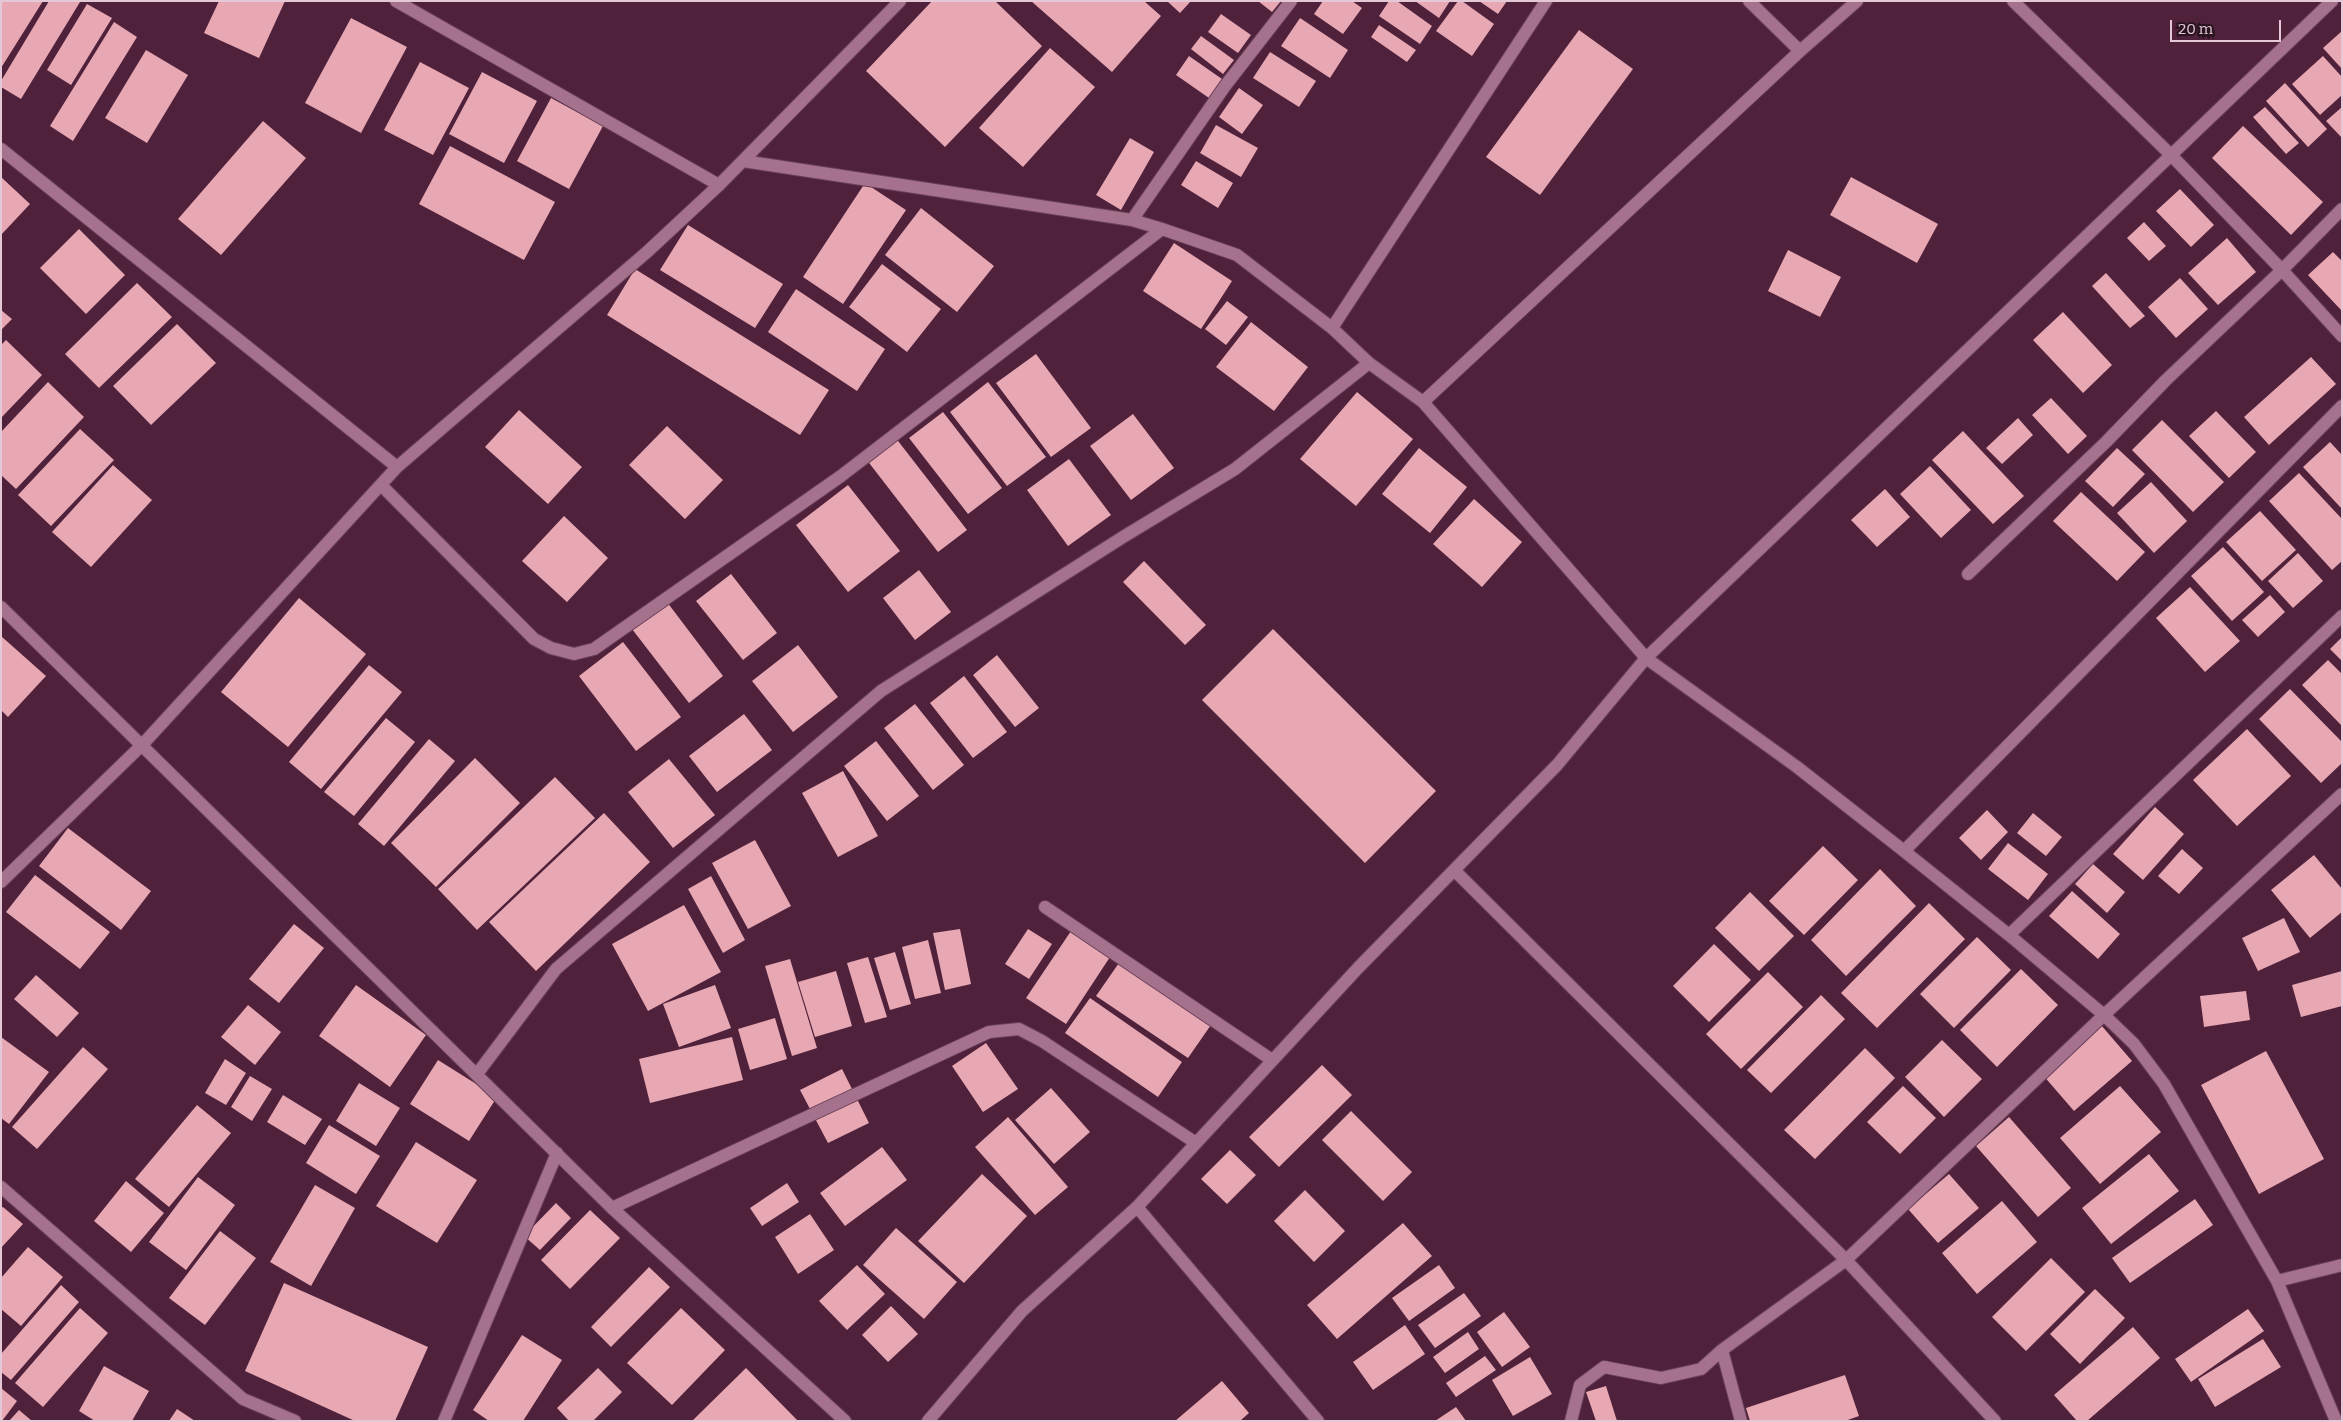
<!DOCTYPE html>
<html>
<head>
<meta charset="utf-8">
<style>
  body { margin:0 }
  #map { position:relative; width:2343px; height:1422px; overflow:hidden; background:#4f213b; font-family:Bitter,serif }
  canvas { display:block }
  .frame { position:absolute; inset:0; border:2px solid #e5c8d6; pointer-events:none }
  .scale { position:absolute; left:2170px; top:20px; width:111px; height:22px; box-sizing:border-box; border:2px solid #e5c8d6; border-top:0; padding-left:6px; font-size:15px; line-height:18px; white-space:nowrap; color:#e5c8d6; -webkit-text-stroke:4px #28141f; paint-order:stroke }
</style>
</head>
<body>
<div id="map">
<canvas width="2343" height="1422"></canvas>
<div class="frame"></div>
<div class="scale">20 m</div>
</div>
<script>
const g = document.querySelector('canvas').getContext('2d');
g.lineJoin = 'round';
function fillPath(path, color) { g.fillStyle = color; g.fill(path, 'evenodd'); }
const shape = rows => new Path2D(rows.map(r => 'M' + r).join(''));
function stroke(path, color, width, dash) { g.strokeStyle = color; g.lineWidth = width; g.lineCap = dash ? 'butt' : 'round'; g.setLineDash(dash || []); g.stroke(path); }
const building = shape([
  [1,1,43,1,1,68],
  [49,1,80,2,21,99,1,87,1,81],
  [219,1,285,1,259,58,204,33],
  [932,1,995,1,1042,46,945,147,866,71],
  [1031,1,1144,1,1161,16,1112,72],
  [1167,1,1191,1,1180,13],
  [1258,1,1281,1,1272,12],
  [1323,1,1352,1,1362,8,1343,34,1314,14],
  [1389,1,1397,1,1432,26,1420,44,1379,16],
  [1415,1,1450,1,1439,18],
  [1458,1,1462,1,1494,24,1472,56,1436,31],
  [1479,1,1507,1,1498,14],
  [87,4,112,18,71,85,47,70],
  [1221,14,1251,35,1238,53,1208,32],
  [351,18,407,47,361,133,305,103],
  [1300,18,1348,50,1330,78,1281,46],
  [114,22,137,37,73,141,50,126],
  [1379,25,1416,50,1407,62,1371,37],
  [1579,30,1633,69,1540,195,1486,157],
  [2342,31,2342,69,2323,48],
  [1201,36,1234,60,1223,74,1191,49],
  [1050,48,1095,87,1023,167,979,128],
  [146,50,188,75,147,143,105,118],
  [1270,52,1316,81,1299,107,1253,78],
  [1189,56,1222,79,1209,98,1176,75],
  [2323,56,2342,77,2342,95,2320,115,2292,84],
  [420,62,469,88,433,155,384,130],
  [482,72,537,101,504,163,449,134],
  [2285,83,2327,129,2308,147,2266,101],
  [1239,88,1263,105,1242,134,1219,117],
  [551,98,603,126,569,189,517,161],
  [2265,107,2299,143,2286,154,2253,117],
  [2342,107,2342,138,2326,121],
  [263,121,306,158,221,255,178,219],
  [1216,125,1258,148,1241,177,1200,153],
  [2243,126,2323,202,2291,235,2212,158],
  [1130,138,1154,152,1121,210,1096,195],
  [450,146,555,202,524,260,419,204],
  [1196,161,1233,183,1218,208,1181,185],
  [1,177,30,204,1,235],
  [1851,177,1938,224,1917,263,1830,215],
  [865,183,906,210,843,304,803,277],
  [2180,189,2214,225,2191,247,2156,211],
  [921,208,994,266,957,312,885,255],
  [2144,222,2166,246,2149,261,2127,238],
  [688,225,783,284,755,328,660,270],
  [79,229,125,275,86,314,40,268],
  [2227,238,2256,272,2218,305,2188,273],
  [1174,243,1232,281,1201,329,1143,291],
  [1788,250,1841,277,1820,317,1768,291],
  [2333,252,2342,261,2342,311,2308,275],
  [882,264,941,309,907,352,849,307],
  [635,269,829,390,800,435,607,315],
  [2106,273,2145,316,2130,328,2092,286],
  [2180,278,2208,309,2176,338,2148,307],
  [137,283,172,317,99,388,65,354],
  [796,289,885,349,857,391,768,332],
  [1227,301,1248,317,1226,345,1205,329],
  [1,310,12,319,1,330],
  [2063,312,2112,365,2083,393,2033,340],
  [1251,322,1308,367,1274,411,1216,367],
  [177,324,216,363,151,425,113,386],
  [6,340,42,375,1,418,1,345],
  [1036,354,1091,428,1051,457,996,383],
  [2311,357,2336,384,2269,445,2244,417],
  [48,382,84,417,16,489,1,475,1,432],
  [988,382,1046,457,1007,486,950,412],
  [1357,392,1413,439,1356,506,1300,459],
  [2051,398,2087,436,2068,454,2032,415],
  [519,410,582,467,548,504,485,447],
  [2216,411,2256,452,2229,478,2189,436],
  [943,412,1002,488,968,514,909,438],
  [1133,414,1174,468,1131,500,1090,446],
  [2018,418,2033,435,2002,464,1986,448],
  [2162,420,2224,482,2193,512,2132,450],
  [667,426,723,480,685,519,629,465],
  [80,429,114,460,51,526,18,495],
  [1963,431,2024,496,1993,524,1932,460],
  [895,437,967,530,938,552,866,459],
  [2330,442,2342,455,2342,509,2303,467],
  [1419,448,1467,487,1430,533,1382,494],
  [2117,448,2145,474,2113,507,2085,481],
  [1069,459,1111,515,1068,546,1027,490],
  [113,465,152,500,91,567,52,532],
  [1930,466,1971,510,1941,538,1900,494],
  [2299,473,2342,519,2342,561,2332,570,2269,501],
  [2151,482,2187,521,2154,553,2117,513],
  [848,485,900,551,848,592,796,525],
  [1885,489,1910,517,1877,547,1851,520],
  [2081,492,2145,552,2117,581,2053,521],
  [1474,499,1522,542,1482,587,1433,544],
  [2260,511,2296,550,2262,581,2226,542],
  [564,516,608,558,567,602,522,561],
  [2223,547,2264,592,2232,621,2191,576],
  [2298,553,2323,581,2293,608,2268,581],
  [1144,561,1206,625,1185,645,1123,582],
  [919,570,951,612,915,640,883,598],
  [731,574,777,633,743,660,696,601],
  [2190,587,2240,641,2205,672,2156,618],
  [2270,595,2285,612,2258,637,2242,620],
  [299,598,366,654,288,747,221,692],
  [667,602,723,676,689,703,632,629],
  [1273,629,1436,791,1365,863,1202,700],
  [1,636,46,676,8,717,1,710],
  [2342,637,2342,661,2330,649],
  [623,642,681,717,636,751,579,676],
  [798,645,838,697,793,732,752,681],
  [997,655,1039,708,1015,727,973,675],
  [2328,660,2342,674,2342,726,2302,685],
  [369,665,402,692,321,789,289,762],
  [964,676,1007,732,973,758,930,703],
  [2290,689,2342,742,2342,763,2321,783,2259,719],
  [915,704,964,765,933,790,884,728],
  [744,714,772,750,717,792,689,756],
  [386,718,415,742,354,816,324,792],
  [2247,729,2291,776,2237,826,2193,780],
  [429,739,455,761,384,846,358,824],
  [876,741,919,796,887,821,844,766],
  [475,758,520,803,436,887,391,843],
  [669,759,715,815,673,848,628,792],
  [843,771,878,836,838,857,802,793],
  [555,777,595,818,477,930,438,889],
  [2155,807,2184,834,2143,880,2113,854],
  [1987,810,2008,832,1981,860,1959,838],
  [604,813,650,862,536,971,489,922],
  [2033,813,2062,837,2046,856,2017,833],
  [68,828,151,891,121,930,39,866],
  [755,840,791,906,748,929,712,863],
  [2008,843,2048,874,2028,900,1988,869],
  [1823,846,1858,880,1804,935,1769,901],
  [2182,849,2203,868,2179,894,2158,876],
  [2314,855,2342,889,2342,912,2310,938,2271,890],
  [2093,864,2125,892,2107,913,2075,884],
  [1880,869,1916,906,1846,976,1811,940],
  [35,875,110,932,80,969,6,912],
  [711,876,745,940,723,953,688,889],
  [2072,891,2120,934,2098,959,2049,916],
  [1750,892,1794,936,1759,971,1715,928],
  [1929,903,1965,939,1877,1028,1841,993],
  [684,905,721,972,648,1011,612,944],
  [2284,918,2300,952,2258,971,2242,938],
  [294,924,324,948,279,1003,249,979],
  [960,929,971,984,945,990,933,933],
  [1028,929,1052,944,1029,979,1005,964],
  [1071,931,1110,957,1066,1024,1026,998],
  [1977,937,2011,970,1954,1028,1920,994],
  [928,940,941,993,915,999,902,947],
  [1714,944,1751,980,1709,1022,1673,986],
  [895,952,911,1004,890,1010,874,958],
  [868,957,887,1017,865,1023,847,963],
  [790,959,817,1048,792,1056,765,966],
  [1121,960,1213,1022,1188,1058,1096,996],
  [2021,969,2058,1005,1997,1067,1960,1030],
  [836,971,852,1026,815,1037,798,982],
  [2342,971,2342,1006,2301,1017,2292,985],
  [1768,972,1803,1007,1741,1069,1706,1034],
  [36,975,79,1013,57,1037,14,999],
  [356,985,426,1035,390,1087,319,1036],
  [715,985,731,1028,679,1047,663,1004],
  [2246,991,2250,1020,2204,1027,2200,996],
  [1821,995,1845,1019,1771,1093,1747,1070],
  [1090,998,1182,1062,1158,1097,1065,1033],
  [248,1005,281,1032,255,1065,221,1037],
  [775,1018,787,1059,750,1070,738,1029],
  [2101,1025,2132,1061,2074,1111,2042,1074],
  [1,1037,49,1072,9,1124,1,1118],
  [732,1037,743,1080,650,1103,639,1059],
  [1942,1040,1982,1079,1944,1117,1905,1077],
  [986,1043,1018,1089,983,1112,952,1066],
  [83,1047,108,1069,37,1149,12,1127],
  [1865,1048,1895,1078,1815,1159,1784,1130],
  [2266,1051,2324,1159,2259,1194,2201,1085],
  [225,1059,246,1073,226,1105,205,1093],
  [438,1060,497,1097,469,1141,410,1104],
  [1322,1065,1352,1095,1279,1167,1249,1137],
  [842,1069,869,1123,828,1143,800,1090],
  [250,1076,272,1089,252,1121,231,1107],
  [359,1083,400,1108,376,1146,336,1121],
  [1903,1086,1936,1118,1900,1154,1867,1122],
  [2120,1086,2161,1132,2100,1184,2060,1138],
  [1051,1088,1090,1132,1054,1164,1015,1120],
  [283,1095,322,1119,305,1145,267,1122],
  [197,1105,231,1133,169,1207,135,1179],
  [1351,1111,1412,1172,1383,1201,1322,1140],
  [1008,1117,1068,1187,1035,1215,975,1147],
  [2009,1117,2071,1188,2038,1217,1976,1146],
  [329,1125,380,1156,356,1194,306,1163],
  [416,1142,477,1180,437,1243,376,1206],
  [882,1147,907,1180,845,1226,820,1193],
  [1230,1150,1256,1175,1227,1204,1201,1179],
  [2149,1154,2179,1191,2111,1244,2082,1208],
  [982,1174,1027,1216,964,1283,918,1241],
  [1949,1174,1979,1208,1938,1243,1908,1209],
  [198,1177,235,1205,186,1270,149,1242],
  [126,1181,164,1213,131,1252,94,1221],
  [787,1183,799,1202,762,1226,750,1208],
  [315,1185,355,1208,311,1286,270,1262],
  [1305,1190,1345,1231,1314,1262,1274,1221],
  [2195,1199,2213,1225,2130,1283,2112,1258],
  [2002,1201,2037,1242,1977,1294,1942,1253],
  [556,1203,571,1218,540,1250,524,1236],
  [3,1207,23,1224,1,1248,1,1208],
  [590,1210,620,1238,570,1289,541,1260],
  [810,1214,834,1250,798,1274,775,1237],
  [1403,1223,1432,1256,1337,1339,1307,1305],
  [896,1228,957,1282,924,1319,863,1265],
  [220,1231,256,1258,205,1325,169,1298],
  [28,1247,63,1277,21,1326,1,1309,1,1278],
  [2051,1258,2085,1292,2026,1351,1992,1317],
  [857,1265,885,1294,847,1330,819,1301],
  [1439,1265,1455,1288,1409,1321,1392,1298],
  [649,1267,670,1287,611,1347,591,1327],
  [284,1283,428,1347,395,1421,355,1421,245,1371],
  [61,1285,79,1302,11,1380,1,1372,1,1354],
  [2095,1289,2125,1318,2080,1364,2050,1334],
  [1464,1293,1481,1316,1435,1348,1418,1325],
  [891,1306,918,1334,888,1362,862,1335],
  [80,1308,108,1333,43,1407,15,1383],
  [681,1308,725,1350,672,1405,627,1363],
  [2248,1309,2264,1331,2191,1382,2175,1359],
  [1504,1312,1530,1347,1502,1367,1477,1332],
  [1405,1325,1425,1354,1373,1390,1353,1362],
  [2133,1327,2160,1358,2087,1421,2077,1421,2054,1395],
  [1468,1332,1479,1349,1445,1373,1433,1357],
  [522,1335,562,1360,523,1421,489,1421,473,1410],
  [2263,1339,2281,1367,2215,1407,2198,1379],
  [1485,1356,1496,1370,1456,1397,1446,1383],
  [1530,1357,1552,1394,1513,1416,1492,1380],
  [104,1366,149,1391,132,1421,95,1421,79,1411],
  [598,1368,622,1392,593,1421,569,1421,557,1408],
  [746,1368,798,1421,692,1421],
  [1845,1375,1859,1416,1845,1421,1750,1421,1746,1408],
  [1222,1381,1249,1413,1240,1421,1175,1421],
  [1606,1386,1617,1421,1596,1421,1586,1392],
  [1,1388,17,1401,2,1421,1,1421],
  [1456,1407,1466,1421,1435,1421],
  [177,1409,195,1421,169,1421],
  [19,1410,32,1421,9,1421]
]);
const minor = shape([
  [396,1,719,185],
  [2013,1,2170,154,2282,270,2342,336],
  [1800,51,1857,1],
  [1,149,397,467],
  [743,161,1132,220,1162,229,1237,255,1332,328,1369,363],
  [1132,220,1225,86,1291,1],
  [1332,328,1546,1],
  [1423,402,1800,51,1749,1],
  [381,485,534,639,551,648,574,654,594,649,841,476,1162,229],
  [1968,574,2106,442,2166,380,2282,270,2342,209],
  [1,607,612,1208,845,1421],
  [1904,851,2342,406],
  [1454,870,1846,1260,1995,1421],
  [1,882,142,745,397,467,647,252,719,185,900,1],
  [1045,907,1272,1060],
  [2009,935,2342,616],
  [477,1074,556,969,881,691,1123,537,1235,469,1369,363,1423,402,1646,658,1797,767,1904,851,2009,935,2104,1015,2134,1044,2164,1084,2277,1281,2336,1421],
  [1,1187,243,1399,295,1421],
  [1137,1207,1318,1421],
  [612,1208,989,1032,1019,1029,1042,1041,1196,1143],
  [2277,1281,2342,1265],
  [1722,1350,1741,1421],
  [444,1421,557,1153],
  [928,1421,1022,1311,1137,1207,1358,968,1557,765,1646,658,2332,1],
  [1571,1421,1580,1385,1604,1367,1661,1378,1701,1369,1722,1350,1846,1260,2104,1015,2342,794]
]);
fillPath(building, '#e7a7b3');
stroke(minor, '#684158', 14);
stroke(minor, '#a6718d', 12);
</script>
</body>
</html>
